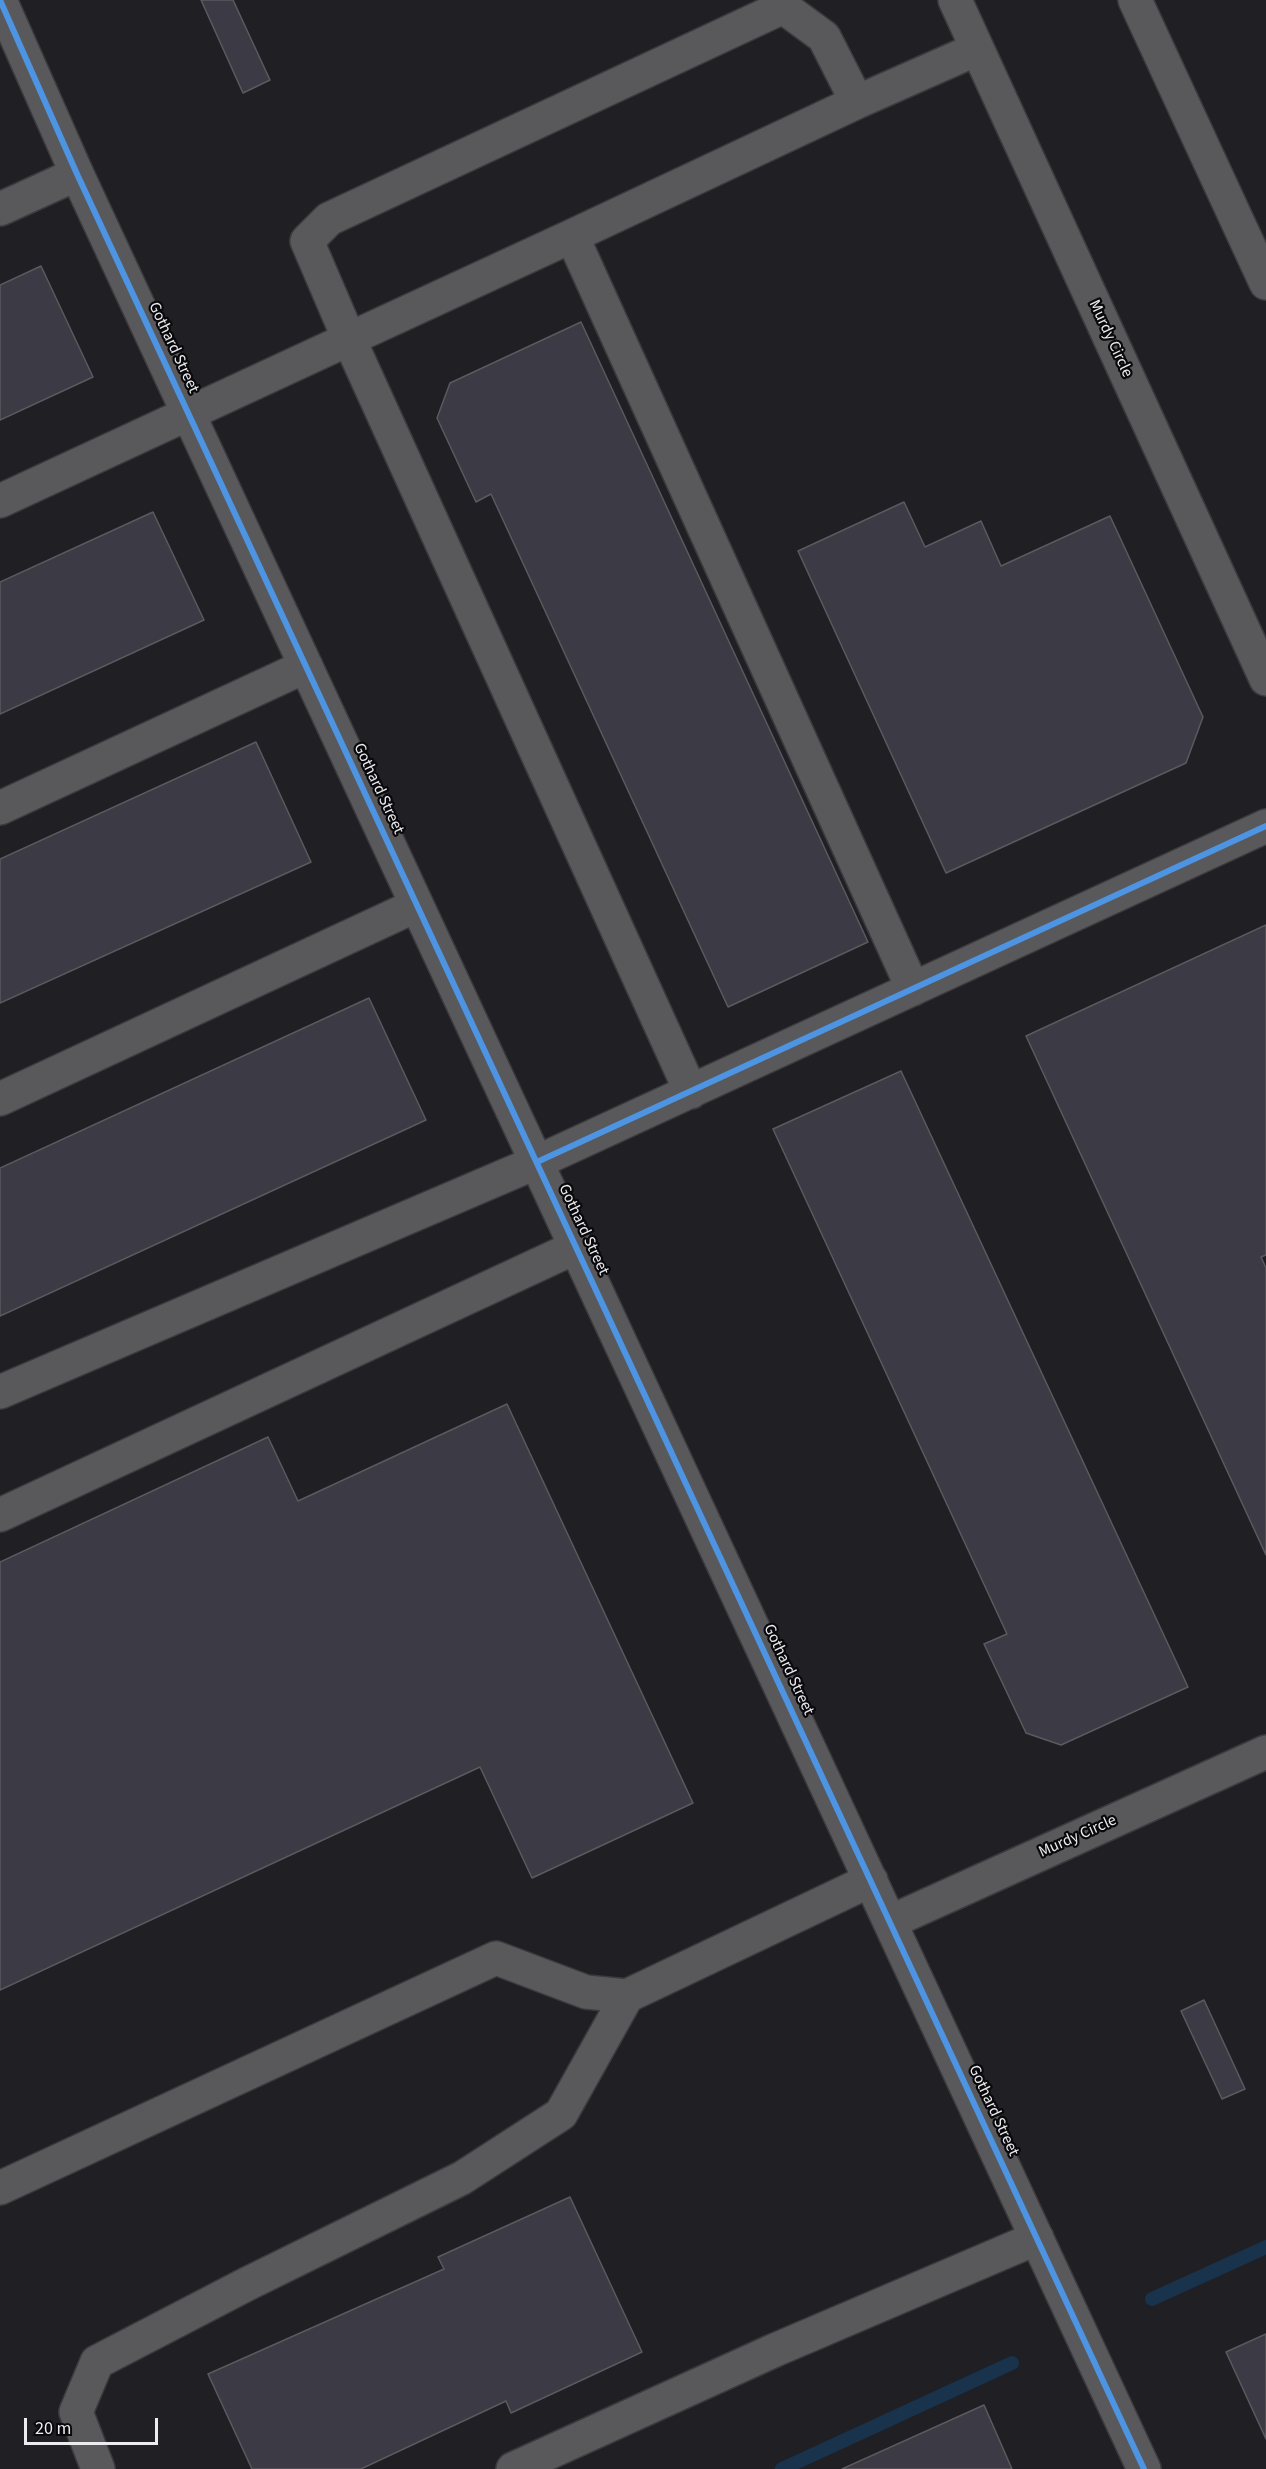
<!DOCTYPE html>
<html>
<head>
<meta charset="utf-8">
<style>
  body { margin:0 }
  #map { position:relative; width:1266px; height:2469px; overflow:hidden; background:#201f24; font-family:"Source Sans 3",sans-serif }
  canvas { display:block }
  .scale { position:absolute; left:24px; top:2418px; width:134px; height:27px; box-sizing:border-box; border:3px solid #ebebf0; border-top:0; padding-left:8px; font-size:18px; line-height:21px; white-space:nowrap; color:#ebebf0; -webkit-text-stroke:4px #09080b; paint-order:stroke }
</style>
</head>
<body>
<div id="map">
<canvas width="1266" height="2469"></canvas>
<div class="scale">20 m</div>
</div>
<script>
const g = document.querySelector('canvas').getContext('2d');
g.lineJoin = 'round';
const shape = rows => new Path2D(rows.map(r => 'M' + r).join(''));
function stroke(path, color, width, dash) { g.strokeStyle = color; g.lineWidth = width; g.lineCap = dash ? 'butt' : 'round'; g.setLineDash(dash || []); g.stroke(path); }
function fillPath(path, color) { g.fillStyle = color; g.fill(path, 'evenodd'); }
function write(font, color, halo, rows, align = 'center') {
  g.font = font + ' "Source Sans 3",sans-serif'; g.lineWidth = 4.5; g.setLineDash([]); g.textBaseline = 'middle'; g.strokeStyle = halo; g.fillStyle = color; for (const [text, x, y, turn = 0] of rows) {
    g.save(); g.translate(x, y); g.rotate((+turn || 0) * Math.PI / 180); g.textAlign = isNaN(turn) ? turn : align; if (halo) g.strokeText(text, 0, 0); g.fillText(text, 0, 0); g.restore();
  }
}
const stream = shape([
  [1152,2299,1266,2247],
  [782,2469,1012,2363]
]);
const building = shape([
  [201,0,233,0,270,80,243,93,201,0],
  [41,266,93,377,0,420,0,285,41,266],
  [581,322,868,942,728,1007,491,494,476,502,437,418,450,383,581,322],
  [904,502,925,547,981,521,1001,566,1110,516,1203,717,1186,763,946,873,798,551,904,502],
  [153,512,204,620,0,714,0,582,153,512],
  [256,742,311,862,0,1003,0,859,256,742],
  [1266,925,1266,1255,1261,1257,1266,1268,1266,1555,1026,1036,1266,925],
  [369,998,426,1120,0,1316,0,1168,369,998],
  [901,1071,1188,1687,1061,1745,1026,1733,984,1644,1007,1634,773,1129,901,1071],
  [507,1404,693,1803,532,1878,480,1767,0,1990,0,1562,268,1437,298,1501,507,1404],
  [1204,2000,1245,2089,1222,2099,1181,2011,1204,2000],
  [570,2197,642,2352,511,2413,506,2401,361,2469,252,2469,208,2374,444,2269,438,2257,570,2197],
  [1266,2334,1266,2439,1226,2352,1266,2334],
  [984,2405,1012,2469,842,2469,984,2405]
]);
const minor = shape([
  [0,0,77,174,1144,2469],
  [955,0,1266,679],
  [1135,0,1266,283],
  [0,209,77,174],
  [572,236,857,102],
  [0,501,349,339,691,1092],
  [0,808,306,666],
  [913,989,572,236,349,339,307,241,329,219,783,7,824,37,857,102,977,49],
  [0,1099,417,905],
  [0,1392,537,1162,1266,826],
  [0,1515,576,1247],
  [890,1922,1266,1752],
  [0,2188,496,1958,586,1992,627,1996,871,1880],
  [98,2469,76,2412,97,2362,247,2284,462,2178,561,2114,627,1996],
  [513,2469,775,2350,1037,2238]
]);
const cycleway = shape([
  [0,0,77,174,1144,2469],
  [537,1162,1266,826]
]);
const streetNames = [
  ["Murdy Circle",1110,339,65],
  ["Gothard Street",173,348,65],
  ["Gothard Street",378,789,65],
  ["Gothard Street",583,1230,65],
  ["Gothard Street",788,1670,65],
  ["Murdy Circle",1078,1837,-24],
  ["Gothard Street",993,2111,65]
];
stroke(stream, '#18334b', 14);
fillPath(building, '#3c3a44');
stroke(building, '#5b5a5e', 1.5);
stroke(minor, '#3b3a3e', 36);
stroke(minor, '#59595c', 33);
stroke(cycleway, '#4d94e3', 6);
write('16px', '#ebebf0', '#09080b', streetNames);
</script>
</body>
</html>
